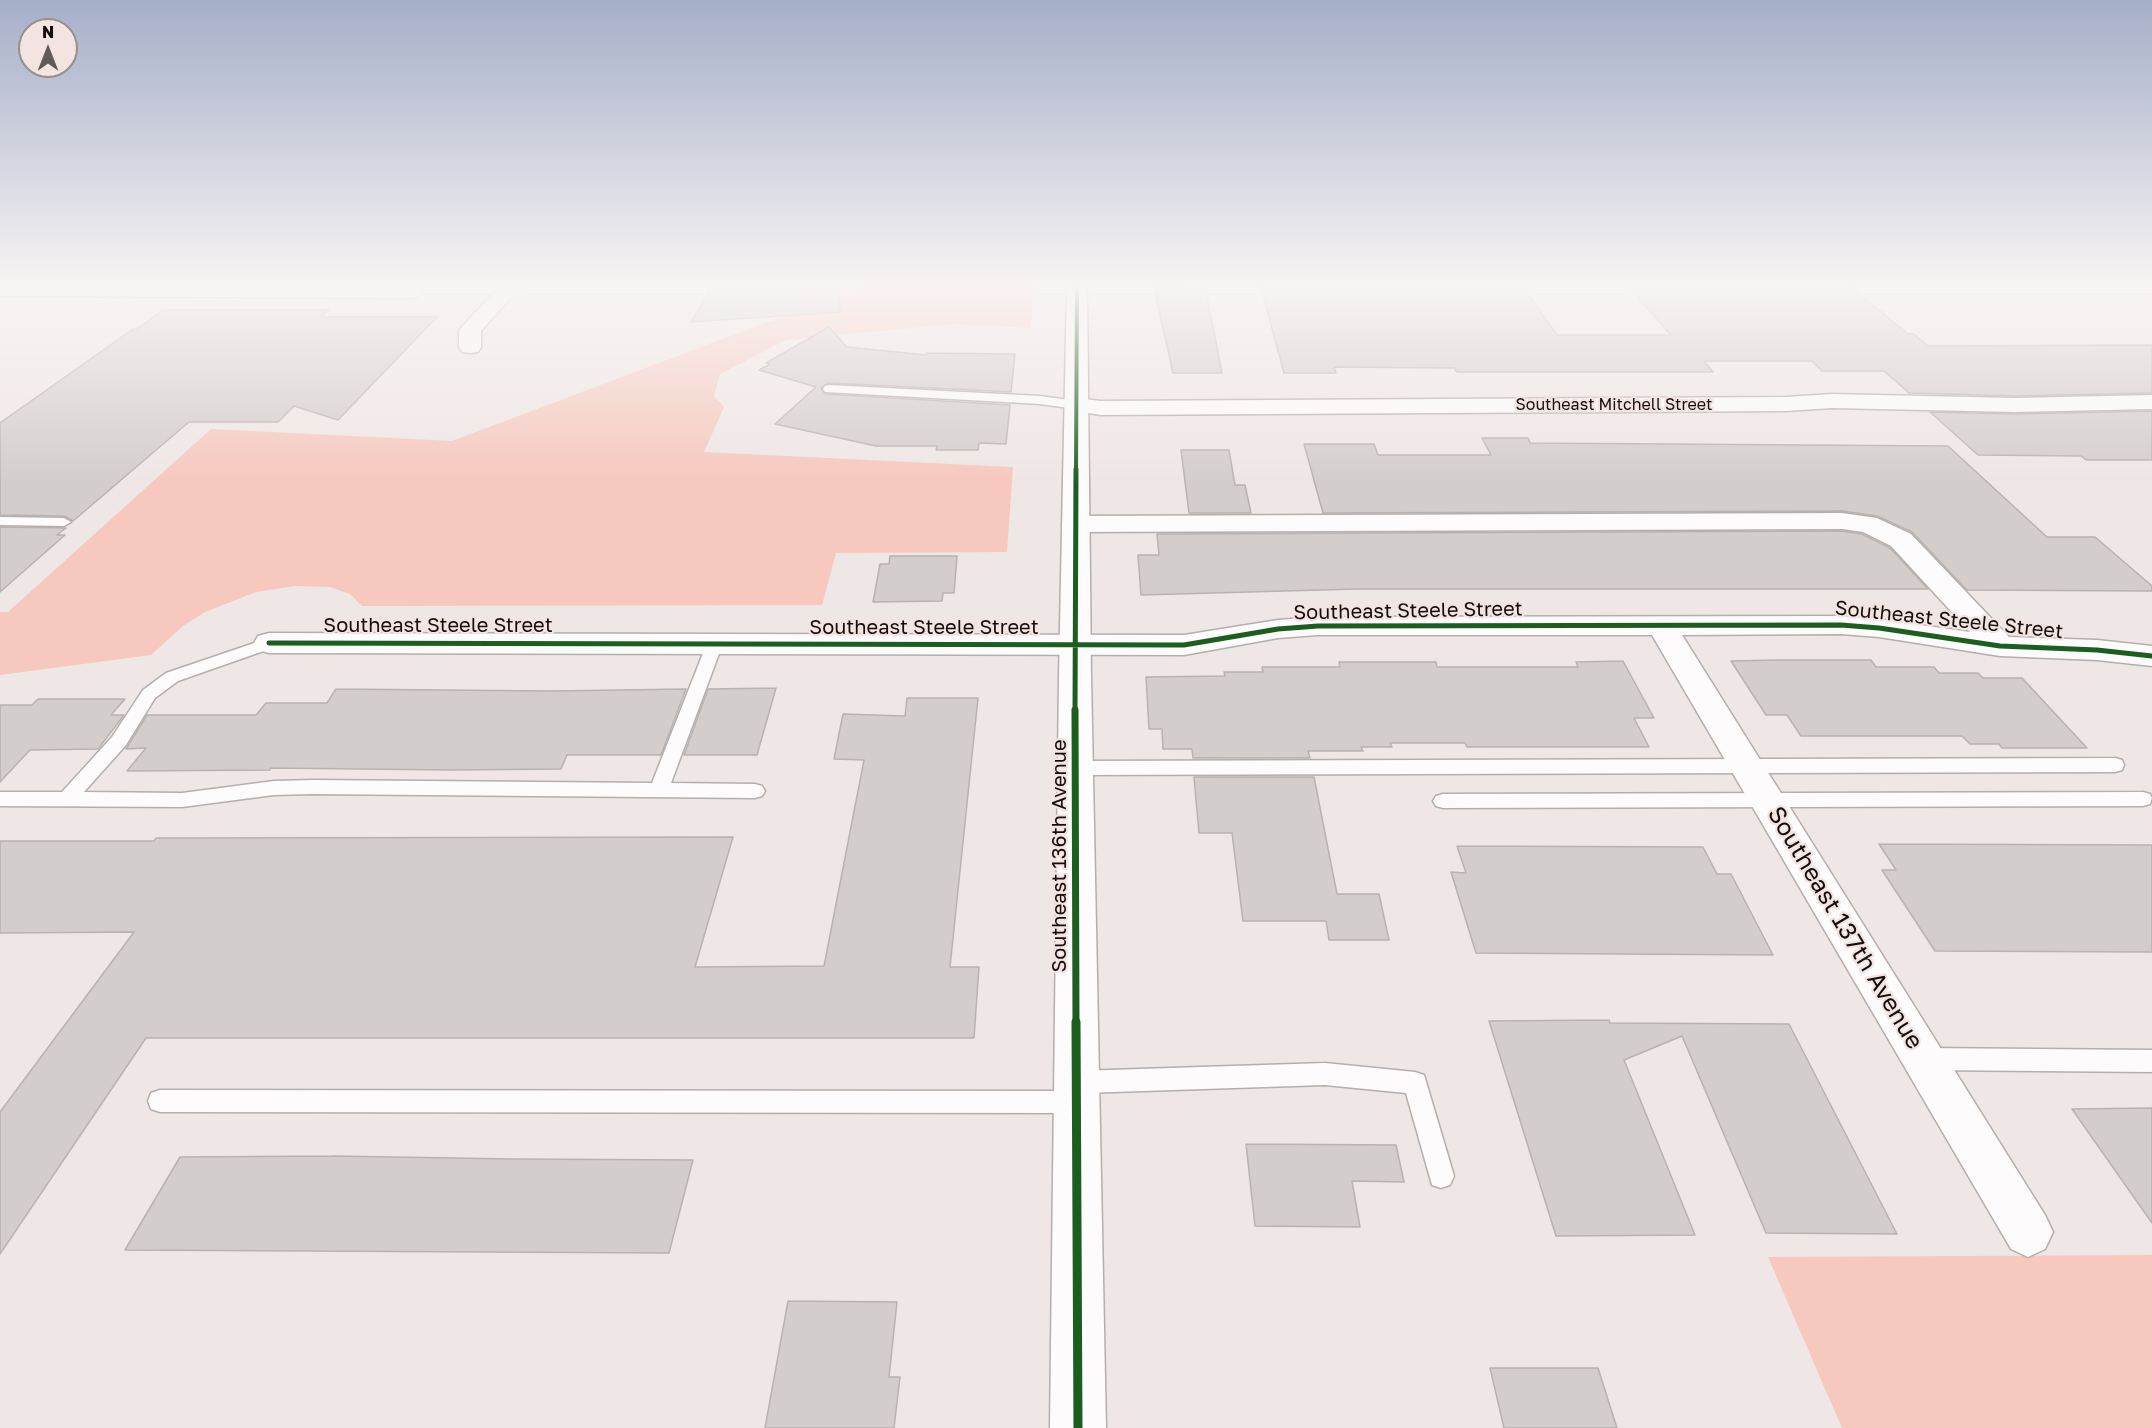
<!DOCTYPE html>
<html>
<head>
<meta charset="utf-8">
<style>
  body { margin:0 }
  #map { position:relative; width:2152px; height:1428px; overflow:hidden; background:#efe7e5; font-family:"Golos Text",sans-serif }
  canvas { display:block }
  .north { position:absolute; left:18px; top:18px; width:60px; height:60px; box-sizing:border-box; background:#f3e4e1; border:2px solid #998e8c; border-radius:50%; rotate:0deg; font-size:16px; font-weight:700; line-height:24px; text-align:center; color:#130e0d }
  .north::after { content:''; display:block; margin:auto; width:21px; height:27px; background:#605a59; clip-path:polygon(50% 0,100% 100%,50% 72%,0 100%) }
</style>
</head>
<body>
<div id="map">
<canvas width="2152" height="1428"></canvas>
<div class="north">N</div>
</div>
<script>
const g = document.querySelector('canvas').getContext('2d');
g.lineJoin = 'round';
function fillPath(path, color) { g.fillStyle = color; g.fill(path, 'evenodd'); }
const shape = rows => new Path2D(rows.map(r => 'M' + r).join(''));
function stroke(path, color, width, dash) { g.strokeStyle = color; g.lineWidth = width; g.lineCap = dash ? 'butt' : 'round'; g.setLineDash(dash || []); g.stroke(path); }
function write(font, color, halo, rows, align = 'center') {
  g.font = font + ' "Golos Text",sans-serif'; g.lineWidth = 4.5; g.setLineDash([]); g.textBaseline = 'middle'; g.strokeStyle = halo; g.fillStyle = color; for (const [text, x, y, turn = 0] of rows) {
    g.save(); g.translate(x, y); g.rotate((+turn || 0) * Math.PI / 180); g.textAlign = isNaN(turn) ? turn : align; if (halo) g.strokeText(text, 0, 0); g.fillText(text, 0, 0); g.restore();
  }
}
const green = shape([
  [868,284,1034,284,1031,328,954,324,786,340,720,374,714,396,724,407,704,452,1013,467,1007,552,836,553,822,605,362,606,350,594,330,587,295,586,256,592,205,612,183,626,151,655,0,675,0,612,8,612,211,429,452,441],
  [2152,1255,2152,1428,1842,1428,1768,1257]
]);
const building = shape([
  [713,284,839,284,840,312,691,322,713,284],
  [1260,284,1521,284,1557,335,1671,335,1626,284,1847,284,1908,334,1914,334,1928,346,2152,345,2152,393,2015,396,1909,393,1884,371,1822,371,1812,361,1704,361,1713,372,1457,372,1454,368,1334,367,1336,373,1284,373,1260,284],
  [1205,287,1222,373,1173,373,1154,288,1205,287],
  [163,310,329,310,321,317,437,317,338,420,294,406,278,422,189,422,73,521,64,516,0,515,0,423,133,329,137,329,163,310],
  [829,327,847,347,926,355,927,353,1015,354,1011,392,829,383,821,388,825,394,1010,405,1006,444,979,443,978,450,936,450,937,446,876,446,775,424,816,387,759,370,770,364,766,363,829,327],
  [2152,411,2152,460,2086,460,2081,456,1978,455,1930,412,2015,414,2152,411],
  [1482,438,1528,438,1530,443,1948,446,2047,537,2095,537,2152,586,2152,591,1967,590,1912,532,1877,516,1842,511,1323,513,1304,444,1374,444,1378,455,1491,455,1482,438],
  [1181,450,1229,450,1235,485,1245,485,1251,513,1189,513,1181,450],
  [0,527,66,528,57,535,65,535,0,592,0,527],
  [1842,531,1862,534,1890,548,1928,589,1357,589,1141,595,1138,555,1159,555,1157,534,1842,531],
  [890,556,957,556,954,593,943,593,942,601,873,602,880,564,889,564,890,556],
  [1778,660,1871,660,1876,667,1934,667,1939,673,1978,673,1983,678,2022,678,2087,748,2002,748,1999,744,1970,744,1962,736,1801,736,1787,715,1766,715,1731,661,1778,660],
  [1623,661,1654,718,1634,718,1649,747,1467,747,1465,743,1390,743,1392,747,1361,747,1363,751,1308,751,1310,758,1193,758,1192,749,1163,749,1162,729,1149,729,1146,677,1225,676,1224,672,1263,672,1262,667,1340,667,1339,662,1436,662,1437,667,1578,667,1576,662,1623,661],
  [776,688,757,755,684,755,708,689,776,688],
  [336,689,551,691,686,689,661,755,567,755,561,769,451,770,271,768,270,770,127,771,146,748,126,749,147,715,256,715,266,703,327,703,336,689],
  [907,698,978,698,950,967,979,967,974,1038,146,1038,0,1254,0,1112,134,932,0,933,0,841,154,841,156,838,203,838,733,837,695,967,824,966,864,760,834,759,843,714,905,716,907,698],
  [38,699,125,699,111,715,124,715,98,749,30,750,0,782,0,705,32,705,38,699],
  [1194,777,1314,777,1337,894,1379,894,1389,940,1329,940,1326,921,1243,921,1232,833,1199,833,1194,777],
  [1879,844,2152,845,2152,952,1935,951,1882,870,1896,870,1879,844],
  [1457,846,1703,847,1717,874,1731,874,1773,955,1476,953,1451,872,1466,873,1457,846],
  [1609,1020,1610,1023,1789,1024,1897,1234,1766,1233,1682,1036,1624,1060,1695,1235,1556,1236,1489,1021,1609,1020],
  [2152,1108,2152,1223,2072,1109,2152,1108],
  [1246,1144,1396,1145,1404,1182,1352,1181,1360,1227,1255,1226,1246,1144],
  [333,1156,513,1159,693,1160,669,1253,125,1250,180,1157,333,1156],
  [788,1301,897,1302,889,1377,900,1377,894,1428,765,1428,788,1301],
  [1490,1368,1598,1368,1617,1428,1504,1428,1490,1368]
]);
const service = shape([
  [829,385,1040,396,1076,401,1082,405,1076,409,1040,404,825,392,823,389,825,386,829,385],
  [0,517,64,518,71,522,64,526,0,525,0,517],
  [269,638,275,639,277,643,275,647,178,681,155,698,126,745,84,792,182,793,274,781,313,780,652,783,707,643,709,639,715,638,721,639,723,643,671,783,755,784,762,786,765,791,762,796,755,798,313,794,274,795,182,807,0,806,0,792,62,792,112,737,143,690,166,673,269,638],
  [2115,758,2122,760,2124,765,2122,770,2115,772,1076,775,1069,773,1067,768,1069,763,1076,761,2115,758],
  [2143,792,2150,794,2152,798,2150,804,2143,806,1443,808,1436,806,1433,801,1436,796,1443,794,2143,792],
  [1924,1048,2152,1050,2152,1072,1924,1070,1916,1066,1912,1059,1916,1052,1924,1048],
  [1325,1063,1415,1072,1424,1075,1454,1176,1450,1185,1441,1188,1432,1185,1406,1093,1325,1085,1083,1093,1087,1094,1090,1102,1087,1110,1078,1113,160,1112,151,1109,148,1101,151,1093,160,1090,1072,1091,1066,1082,1069,1074,1078,1071,1325,1063]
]);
const minor = shape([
  [0,284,412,286,419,288,422,292,419,296,412,298,0,296,0,284],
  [502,284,523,284,481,331,481,347,478,352,470,353,462,352,459,347,459,330,502,284],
  [1832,394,2015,398,2152,395,2152,409,2015,412,1832,408,1786,411,1101,415,1068,410,1064,405,1068,400,1076,398,1101,401,1786,397,1832,394],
  [1842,513,1877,518,1911,534,2009,637,2097,640,2152,646,2152,666,2097,660,2000,656,1879,637,1841,634,1682,635,2045,1215,2053,1232,2045,1249,2028,1257,2011,1249,1652,635,1318,635,1278,638,1184,655,269,653,258,650,254,643,258,636,269,633,1184,635,1278,620,1318,617,1841,616,1879,619,1970,632,1891,546,1863,532,1842,529,1076,532,1066,530,1062,524,1066,518,1076,516,1842,513]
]);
const tertiary = shape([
  [1067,284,1087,284,1091,675,1106,1428,1050,1428,1059,675,1067,284]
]);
const cyclewayFar3 = shape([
  [1076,471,1077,284]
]);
const cyclewayFar2 = shape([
  [269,643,1184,645,1278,629,1318,626,1841,625,1879,628,2000,646,2097,650,2152,656],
  [1075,712,1076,469]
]);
const cyclewayFar1 = shape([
  [1075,710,1076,1024]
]);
const cycleway = shape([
  [1076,1022,1078,1428]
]);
const farStreetnames = [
  ["Southeast Mitchell Street",1614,405]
];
const streetNames = [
  ["Southeast Steele Street",1408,611,-1],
  ["Southeast Steele Street",1949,620,6],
  ["Southeast Steele Street",438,626],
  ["Southeast Steele Street",924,628],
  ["Southeast 136th Avenue",1060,856,-90]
];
const nearStreetnames = [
  ["Southeast 137th Avenue",1845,928,59]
];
fillPath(green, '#f6c8be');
fillPath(building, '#d3cdcb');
stroke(building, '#b8b2b0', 1.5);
stroke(service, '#b4aeac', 3);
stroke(minor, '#b4aeac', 3);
stroke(tertiary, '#b4aeac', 3);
fillPath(service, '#fdfbfb');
fillPath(minor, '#fdfbfb');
fillPath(tertiary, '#fdfbfb');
stroke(cyclewayFar3, '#1b5e20', 4);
stroke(cyclewayFar2, '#1b5e20', 5);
stroke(cyclewayFar1, '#1b5e20', 7);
stroke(cycleway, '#1b5e20', 9);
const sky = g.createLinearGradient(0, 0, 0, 484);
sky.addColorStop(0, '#a5afc9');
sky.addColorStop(0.59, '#f8f4f3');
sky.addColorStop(1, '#f8f4f300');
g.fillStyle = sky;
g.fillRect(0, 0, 2152, 484);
write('16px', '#130e0d', '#f3e4e1', farStreetnames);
write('20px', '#130e0d', '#f3e4e1', streetNames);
write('24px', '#130e0d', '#f3e4e1', nearStreetnames);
</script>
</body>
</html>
